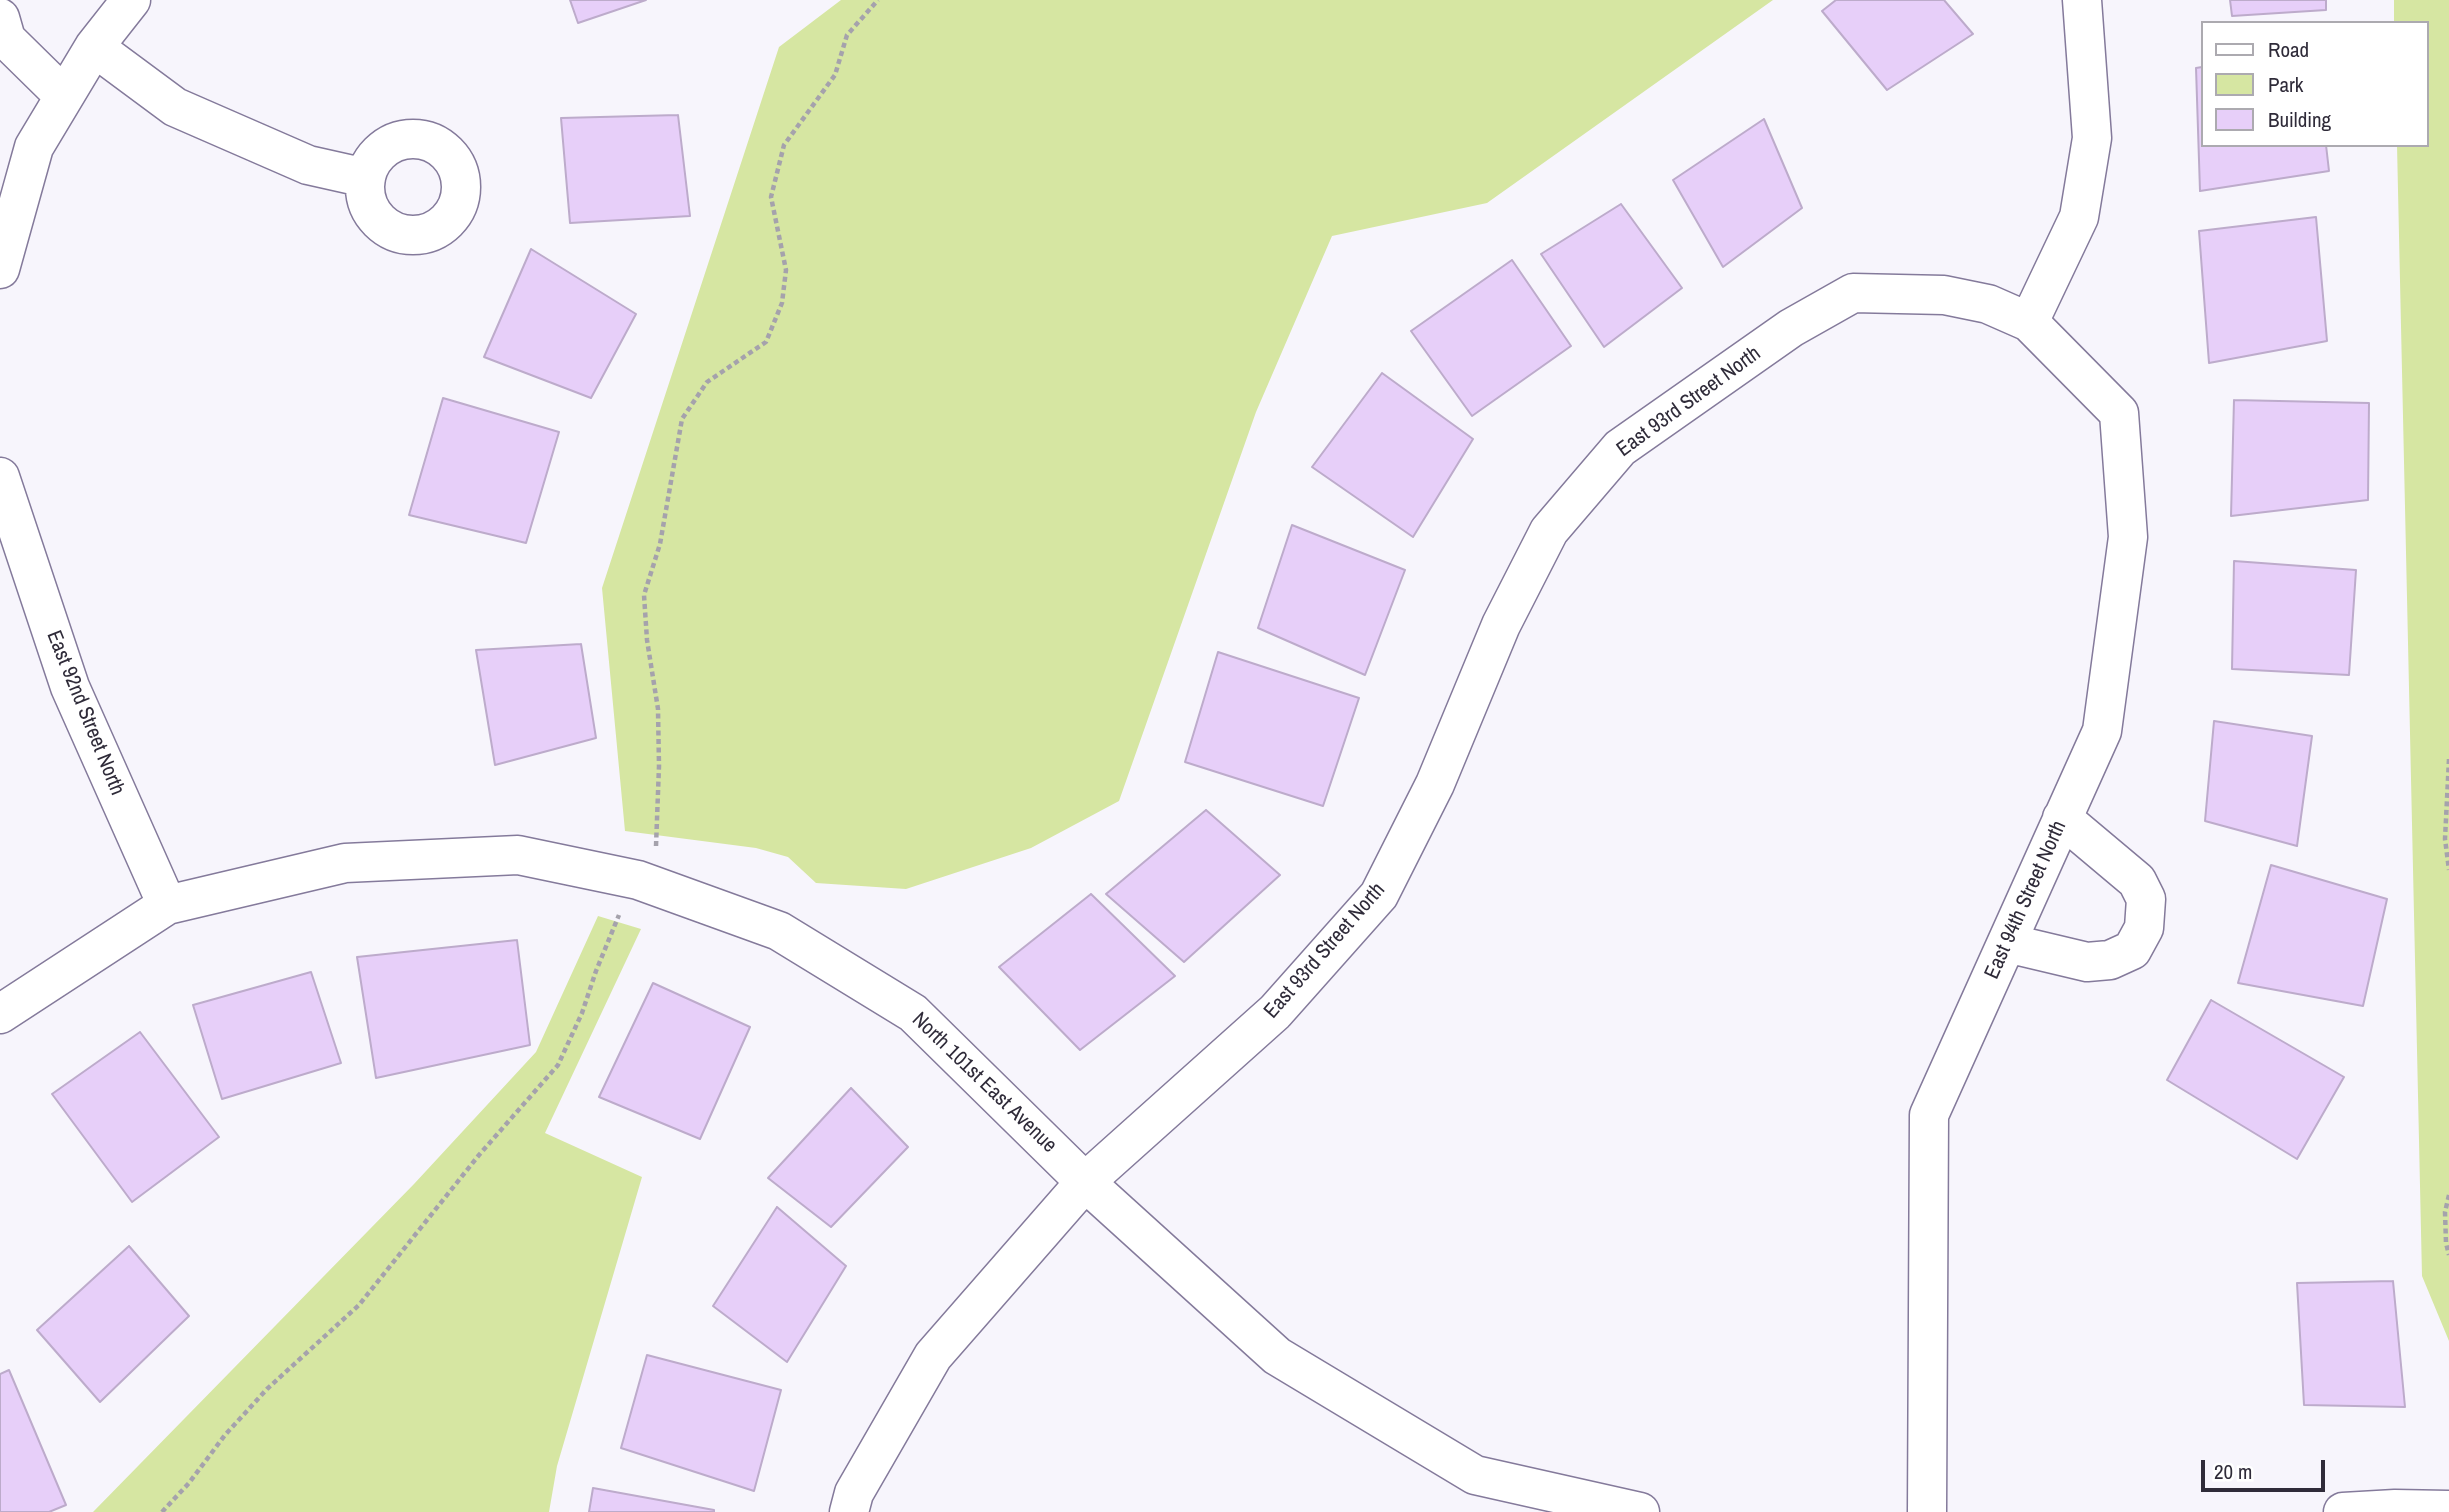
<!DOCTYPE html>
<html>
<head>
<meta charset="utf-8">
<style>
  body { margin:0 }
  #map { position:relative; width:2449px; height:1512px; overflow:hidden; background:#f7f5fc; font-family:"Archivo Narrow",sans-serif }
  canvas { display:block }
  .legend { position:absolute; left:2201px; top:21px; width:228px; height:126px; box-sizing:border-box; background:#fff; border:2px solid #acaab0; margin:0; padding:9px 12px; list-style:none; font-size:21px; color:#2f2b39 }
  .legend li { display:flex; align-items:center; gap:14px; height:35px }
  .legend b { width:35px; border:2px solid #acaab0 }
  .scale { position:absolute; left:2201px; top:1460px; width:124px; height:32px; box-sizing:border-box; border:4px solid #2f2b39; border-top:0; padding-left:9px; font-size:21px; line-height:24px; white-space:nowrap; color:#2f2b39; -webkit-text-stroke:5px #fff; paint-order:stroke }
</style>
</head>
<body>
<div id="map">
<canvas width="2449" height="1512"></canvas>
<ul class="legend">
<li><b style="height:9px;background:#fff"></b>Road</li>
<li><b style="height:19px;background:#d6e6a2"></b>Park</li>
<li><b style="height:19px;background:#e7cff9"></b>Building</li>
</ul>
<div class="scale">20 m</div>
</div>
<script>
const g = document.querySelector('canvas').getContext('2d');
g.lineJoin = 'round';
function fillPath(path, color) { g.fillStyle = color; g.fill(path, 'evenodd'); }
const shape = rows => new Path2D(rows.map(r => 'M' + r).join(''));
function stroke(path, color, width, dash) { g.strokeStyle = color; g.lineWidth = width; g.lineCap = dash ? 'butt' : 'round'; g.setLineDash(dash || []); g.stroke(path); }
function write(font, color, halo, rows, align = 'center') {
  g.font = font + ' "Archivo Narrow",sans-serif'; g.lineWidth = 5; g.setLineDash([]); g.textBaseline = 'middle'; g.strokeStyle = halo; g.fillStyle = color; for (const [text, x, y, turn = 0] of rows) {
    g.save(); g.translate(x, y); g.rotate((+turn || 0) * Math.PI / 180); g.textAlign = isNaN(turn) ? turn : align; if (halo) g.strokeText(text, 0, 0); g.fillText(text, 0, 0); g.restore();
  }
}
const green = shape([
  [841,0,1773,0,1487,203,1332,236,1256,412,1119,801,1031,848,906,889,816,883,788,857,756,848,625,831,602,588,779,47],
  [2394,0,2449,0,2449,1341,2422,1276,2397,145,2426,145,2426,23,2394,23],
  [598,916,641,929,545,1133,642,1177,557,1466,549,1512,93,1512,414,1184,536,1052]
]);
const building = shape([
  [570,0,646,0,578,23,570,0],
  [1836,0,1944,0,1973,34,1887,90,1822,11,1836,0],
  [2230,0,2326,0,2326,10,2232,16,2230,0],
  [2202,67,2202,145,2326,145,2329,171,2200,191,2196,68,2202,67],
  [678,115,690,216,570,223,561,118,678,115],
  [1764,119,1802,208,1723,267,1673,180,1764,119],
  [1621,204,1682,288,1604,347,1541,254,1621,204],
  [2316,217,2327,341,2209,363,2199,231,2316,217],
  [531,249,636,314,591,398,484,357,531,249],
  [1512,260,1571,346,1472,416,1411,331,1512,260],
  [1382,373,1473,439,1413,537,1312,467,1382,373],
  [443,398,559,432,526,543,409,515,443,398],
  [2234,400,2369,403,2368,500,2231,516,2234,400],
  [1292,525,1405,570,1365,675,1258,628,1292,525],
  [2234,561,2356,570,2349,675,2232,669,2234,561],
  [581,644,596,738,495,765,476,650,581,644],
  [1218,652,1359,698,1323,806,1185,762,1218,652],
  [2214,721,2312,736,2297,846,2205,821,2214,721],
  [1206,810,1280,875,1184,962,1106,894,1206,810],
  [2271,865,2387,899,2363,1006,2238,983,2271,865],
  [1091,894,1175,976,1080,1050,999,967,1091,894],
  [517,940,530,1045,376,1078,357,957,517,940],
  [311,972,341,1063,222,1099,193,1005,311,972],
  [653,983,750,1027,700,1139,599,1097,653,983],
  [2211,1000,2344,1077,2297,1159,2167,1080,2211,1000],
  [140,1032,219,1137,132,1202,52,1094,140,1032],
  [851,1088,908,1147,831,1227,768,1178,851,1088],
  [777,1207,846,1266,787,1362,713,1306,777,1207],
  [129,1246,189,1316,100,1402,37,1330,129,1246],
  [2393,1281,2405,1407,2304,1405,2297,1283,2393,1281],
  [647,1355,781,1390,754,1491,621,1448,647,1355],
  [9,1370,66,1505,49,1512,0,1512,0,1374,9,1370],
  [593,1488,714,1510,714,1512,589,1512,593,1488]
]);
const path = shape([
  [2449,759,2445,839,2449,870],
  [656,846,659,766,658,709,647,640,644,595,660,544,682,419,707,382,766,342,782,303,786,270,771,197,784,145,835,75,847,35,878,0],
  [2449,1195,2445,1212,2446,1243,2449,1255],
  [162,1512,189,1483,225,1435,267,1389,359,1305,479,1155,558,1065,582,1013,596,971,619,915]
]);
const street = shape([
  [0,18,6,39,64,96],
  [94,47,175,107,308,165,366,178],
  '365 187a48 48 0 1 1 96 0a48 48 0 1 1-96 0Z',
  [0,269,34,147,94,47,131,0],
  [2029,322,2079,217,2092,138,2082,0],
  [0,477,70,687,167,905],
  [2007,943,2087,962,2110,960,2132,950,2144,928,2146,899,2137,881,2062,818],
  [0,1014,167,905,345,863,518,855,638,880,779,931,913,1013,1085,1182,1277,1356,1475,1475,1640,1512],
  [849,1512,854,1493,933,1356,1085,1182,1275,1012,1379,895,1435,784,1501,625,1549,531,1620,448,1791,328,1853,293,1944,295,1988,304,2029,322,2119,413,2128,537,2102,731,1929,1115,1927,1512],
  [2343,1512,2395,1509,2449,1510]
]);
const streetNames = [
  ["East 93rd Street North",1689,402,-36],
  ["East 92nd Street North",85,713,68],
  ["East 94th Street North",2026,900,-66],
  ["East 93rd Street North",1325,951,-49],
  ["North 101st East Avenue",984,1083,44]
];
fillPath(green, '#d6e6a2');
fillPath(building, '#e7cff9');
stroke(building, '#bdabcb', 2);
stroke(street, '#847a9b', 41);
stroke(path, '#a5a2ac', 4.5, [5, 3.5]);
stroke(street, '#fff', 38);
write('21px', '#2f2b39', '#fff', streetNames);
</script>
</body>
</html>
